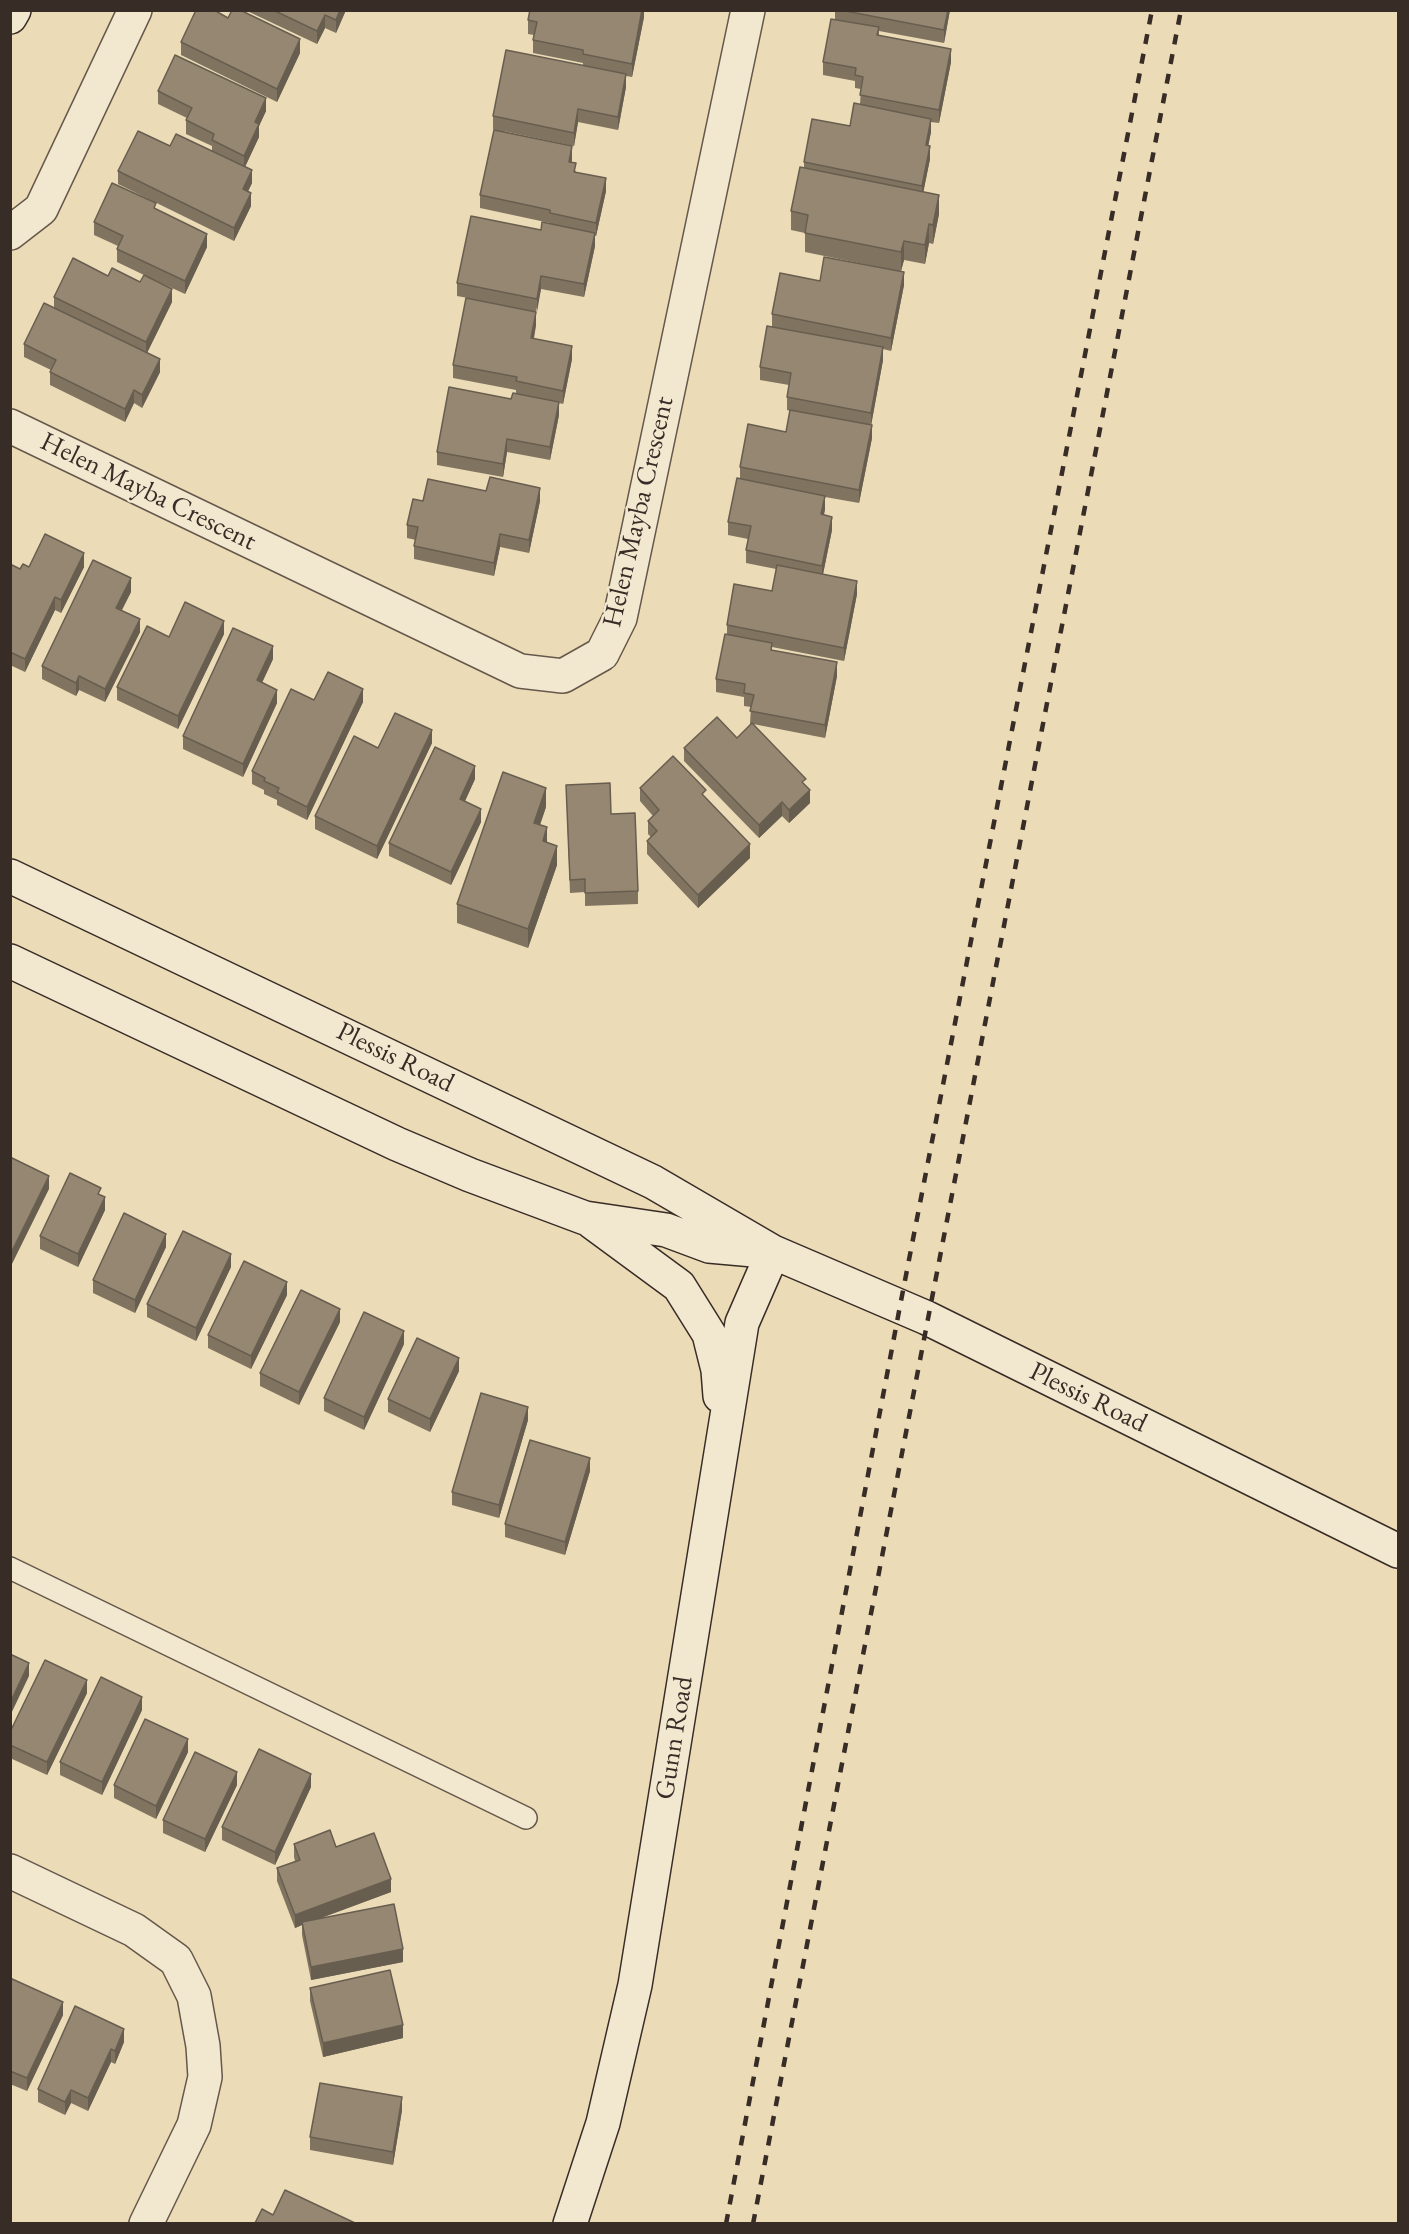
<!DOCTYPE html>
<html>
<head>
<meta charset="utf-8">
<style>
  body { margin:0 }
  #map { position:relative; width:1409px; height:2234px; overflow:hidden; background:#ebdbb7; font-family:"EB Garamond",serif }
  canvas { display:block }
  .frame { position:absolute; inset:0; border:12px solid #382c26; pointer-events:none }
</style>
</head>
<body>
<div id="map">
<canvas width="1409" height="2234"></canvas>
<div class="frame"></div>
</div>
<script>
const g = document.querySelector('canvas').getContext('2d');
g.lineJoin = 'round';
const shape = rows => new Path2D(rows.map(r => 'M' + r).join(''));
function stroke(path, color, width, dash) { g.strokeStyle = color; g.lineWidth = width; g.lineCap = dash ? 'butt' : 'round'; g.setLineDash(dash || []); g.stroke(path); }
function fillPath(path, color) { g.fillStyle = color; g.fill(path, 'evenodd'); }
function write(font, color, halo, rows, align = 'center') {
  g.font = font + ' "EB Garamond",serif'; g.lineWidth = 5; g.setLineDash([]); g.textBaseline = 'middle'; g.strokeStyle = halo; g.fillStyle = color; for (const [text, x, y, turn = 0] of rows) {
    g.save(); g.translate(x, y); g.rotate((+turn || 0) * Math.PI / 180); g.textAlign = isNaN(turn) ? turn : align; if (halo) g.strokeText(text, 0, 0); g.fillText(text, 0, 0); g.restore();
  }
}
const lane = shape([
  [10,1568,526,1818]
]);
const street = shape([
  [10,233,41,209,135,10],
  [10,426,520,671,563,676,602,654,620,618,748,10],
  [10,1871,134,1930,176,1960,194,1996,203,2046,205,2077,194,2125,146,2224]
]);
const secondary = shape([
  [10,17,14,10],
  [10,876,653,1182,773,1252,927,1318,1398,1551],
  [10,961,397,1144,470,1175,585,1218,666,1230,709,1246,765,1251],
  [592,1222,679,1286,709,1334,718,1370,720,1396],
  [570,2224,603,2123,635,1985,742,1323,773,1252]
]);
const rail = shape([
  [726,2224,900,1306,1152,10],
  [753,2224,1181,10]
]);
const wall = shape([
  [245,10,346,10,336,33,325,28,317,44],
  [644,10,644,17,632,77,626,76,626,87,618,130,578,122,574,146,503,131,572,159,572,163,576,172,606,191,596,236,595,236,595,246,584,297,541,289,536,312,536,325,534,339,572,359,563,404,559,403,559,415,550,460,507,452,503,477,437,465,437,452,511,399,516,394,516,390,453,378,453,365,468,298,457,296,457,283,541,230,550,223,480,208,480,195,494,130,493,129,493,116,583,66,583,63,533,53,533,40,534,35,528,34,528,20],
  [835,10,950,10,944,43,879,31,879,35,951,62,939,123,931,122,931,132,928,145,930,159,923,192,939,214,933,244,929,243,925,264,904,260,901,271,904,285,891,351,883,349,883,360,871,425,872,438,859,503,825,497,825,509,824,515,832,530,823,574,857,594,844,661,772,647,772,650,837,676,825,738,753,724,806,786,810,803,789,823,782,816,759,838,684,761,684,748,737,738,751,724,750,724,751,707,744,706,744,697,716,692,716,679,727,635,727,625,772,591,776,569,746,563,746,550,748,539,728,535,728,522,740,478,740,467,786,432,790,411,787,410,787,397,789,385,760,380,760,367,772,327,772,314,820,281,883,268,805,252,805,233,791,230,791,211,804,168,804,162,850,126,860,104,861,89,855,88,855,81,823,75,823,62,835,19],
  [228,18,300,53,277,102,181,55,181,42],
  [158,91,266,111,259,126,259,137,245,167,252,183,248,191,251,206,234,241,118,184,118,171,170,146,212,151,212,146,186,134,186,120,187,118,158,104],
  [156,209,207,247,185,294,148,277,172,302,147,353,160,372,142,408,134,403,125,422,50,385,50,372,51,370,24,357,24,344,54,307,54,297,108,276,140,282,144,275,117,262,117,249,118,246,94,235,94,222],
  [486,491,540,501,529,553,500,547,494,576,414,559,414,546,416,540,407,538,407,525,423,501],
  [10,564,20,569,29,567,84,567,61,613,55,610,25,672,10,665],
  [131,592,122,610,140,632,105,702,79,690,76,696,42,679,42,666],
  [224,634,178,729,117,700,117,687,169,637],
  [273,659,262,683,277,703,243,777,183,749,183,736],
  [314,700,363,702,307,820,277,805,277,800,264,794,264,790,252,784,252,771],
  [432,743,377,859,315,829,315,816,378,748],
  [475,779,465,801,481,822,451,885,389,856,389,843],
  [566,785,611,814,638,891,638,904,585,906,585,892,570,893],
  [640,788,706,798,750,858,698,908,647,854,647,841,651,837,648,834,648,821,653,816,640,801],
  [546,807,540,825,557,865,528,948,457,923,457,904],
  [101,1196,105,1210,78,1267,40,1249,40,1236],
  [166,1247,135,1313,93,1293,93,1280],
  [231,1267,196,1341,147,1317,147,1304],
  [287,1295,251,1369,208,1348,208,1335],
  [340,1322,299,1405,260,1386,260,1373],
  [404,1344,364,1430,324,1411,324,1398],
  [459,1371,430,1432,388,1412,388,1399],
  [528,1420,499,1518,452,1505,452,1492],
  [590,1471,565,1555,505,1537,505,1524],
  [87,1693,47,1775,10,1758,10,1732],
  [142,1710,102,1795,60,1775,60,1762],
  [188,1752,156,1819,114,1798,114,1785],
  [237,1785,205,1852,163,1833,163,1820],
  [311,1787,275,1865,222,1840,222,1827],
  [294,1844,336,1847,391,1892,321,1918,403,1962,311,1980,302,1935,302,1925,295,1928,277,1881,277,1868,295,1861,294,1857],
  [10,1978,63,2015,27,2091,10,2084],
  [310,1988,403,2038,323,2057,310,2001],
  [75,2006,124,2042,115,2064,111,2062,88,2111,71,2103,65,2115,38,2102,38,2089],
  [402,2110,393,2165,310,2150,310,2137]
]);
const shadedWall = shape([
  [340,10,346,10,336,33,336,20],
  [642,10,644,10,644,17,632,77,632,64],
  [948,10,950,10,944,43,944,30],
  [325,15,325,28,317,44,317,31],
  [300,39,300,53,277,102,277,89],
  [951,49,951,62,939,123,939,110],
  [626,74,626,87,618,130,618,117],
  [266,98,266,111,259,126,259,137,244,169,244,156,255,122],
  [578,109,578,122,574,146,574,133],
  [931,119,931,132,926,158,926,145],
  [572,146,572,159,569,175,569,162],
  [930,146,930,159,922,199,922,186],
  [252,170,252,183,243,202,243,189],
  [606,178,606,191,596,236,596,223],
  [251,193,251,206,234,241,234,228],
  [939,195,939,214,933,244,933,225],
  [929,224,929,243,925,264,925,245],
  [595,233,595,246,584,297,584,284],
  [207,234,207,247,185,294,185,281],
  [904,241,904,260,901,271,901,252],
  [904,272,904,285,891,351,891,338],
  [541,276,541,289,537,312,537,299],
  [172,289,172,302,146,355,146,342],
  [536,312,536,325,531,351,531,338],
  [572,346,572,359,563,404,563,391],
  [883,347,883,360,871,426,871,413],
  [160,359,160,372,142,408,142,395],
  [134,390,134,403,125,422,125,409],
  [559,402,559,415,550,460,550,447],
  [872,425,872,438,859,503,859,490],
  [507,439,507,452,503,477,503,464],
  [540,488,540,501,529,553,529,540],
  [825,496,825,509,821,527,821,514],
  [832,517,832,530,822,579,822,566],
  [500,534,500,547,494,576,494,563],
  [84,553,84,567,61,613,61,600],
  [131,578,131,592,116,621,116,608],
  [857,581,857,594,844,661,844,648],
  [55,597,55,610,25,672,25,659],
  [140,619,140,632,105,702,105,689],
  [224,621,224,634,178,729,178,716],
  [273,646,273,659,257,693,257,680],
  [837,662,837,676,825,738,825,725],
  [79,676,79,690,76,696,76,683],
  [363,689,363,702,307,820,307,807],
  [277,690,277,703,243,777,243,764],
  [432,730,432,743,377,859,377,846],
  [475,766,475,779,460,812,460,799],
  [546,788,546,807,534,842,534,823],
  [810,790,810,803,789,823,789,810],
  [782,802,782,816,759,838,759,825],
  [481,809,481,822,451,885,451,872],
  [547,827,547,846,543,841],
  [750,844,750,858,698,908,698,895],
  [557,846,557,865,528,948,528,929],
  [49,1176,49,1189,10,1268,10,1255],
  [105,1197,105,1210,78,1267,78,1254],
  [166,1234,166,1247,135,1313,135,1300],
  [231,1254,231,1267,196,1341,196,1328],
  [287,1282,287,1295,251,1369,251,1356],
  [340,1309,340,1322,299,1405,299,1392],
  [404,1331,404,1344,364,1430,364,1417],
  [459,1358,459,1371,430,1432,430,1419],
  [528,1407,528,1420,499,1518,499,1505],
  [590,1458,590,1471,565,1555,565,1542],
  [29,1663,29,1676,10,1716,10,1703],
  [87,1680,87,1693,47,1775,47,1762],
  [142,1697,142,1710,102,1795,102,1782],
  [188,1739,188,1752,156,1819,156,1806],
  [237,1772,237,1785,205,1852,205,1839],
  [311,1774,311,1787,275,1865,275,1852],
  [391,1879,391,1892,302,1925,302,1922,302,1925,295,1928,295,1915],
  [403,1949,403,1962,311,1980,311,1967],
  [63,2002,63,2015,27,2091,27,2078],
  [403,2025,403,2038,323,2057,323,2043],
  [124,2029,124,2042,115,2064,115,2051],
  [111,2049,111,2062,88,2111,88,2098],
  [71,2090,71,2103,65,2115,65,2102],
  [402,2097,402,2110,393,2165,393,2152]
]);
const building = shape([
  [196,10,214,10,228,18,232,10,240,10,300,39,277,89,181,42,196,10],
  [273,10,340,10,336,20,325,15,317,31,273,10],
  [530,10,642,10,632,64,583,54,583,50,533,40,537,22,528,20,530,10],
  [840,10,948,10,944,30,840,10],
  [831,19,879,27,877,35,951,49,939,110,860,95,863,77,855,75,856,68,823,62,831,19],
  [506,50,626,74,618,117,578,109,574,133,493,116,506,50],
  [175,55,266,98,255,122,259,124,244,156,212,140,214,134,186,120,192,108,158,91,175,55],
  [854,103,931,119,926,145,930,146,922,186,804,162,812,119,850,126,854,103],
  [494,130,572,146,569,162,576,163,574,172,606,178,596,223,550,213,550,210,480,195,494,130],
  [138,131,170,146,176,134,252,170,243,189,251,193,234,228,118,171,138,131],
  [800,167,939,195,933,225,929,224,925,245,904,241,901,252,805,233,808,215,791,211,800,167],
  [112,183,156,203,154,208,207,234,185,281,117,249,123,236,94,222,112,183],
  [471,216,541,230,542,222,595,233,584,284,541,276,537,299,457,283,471,216],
  [824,257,904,272,891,338,772,314,780,273,820,281,824,257],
  [73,258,108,276,112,268,140,282,144,275,172,289,146,342,54,297,73,258],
  [466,298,536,312,531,338,572,346,563,391,516,381,517,377,453,365,466,298],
  [44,303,160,359,142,395,134,390,125,409,50,372,56,360,24,344,44,303],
  [767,326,883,347,871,413,787,397,791,373,760,367,767,326],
  [449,387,511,399,513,393,559,402,550,447,507,439,503,464,437,452,449,387],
  [790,410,872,425,859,490,740,467,748,424,786,432,790,410],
  [490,477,540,488,529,540,500,534,494,563,414,546,418,527,407,525,413,499,423,501,428,479,486,491,490,477],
  [737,478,825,496,821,514,832,517,822,566,746,550,751,526,728,522,737,478],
  [45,534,84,553,61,600,55,597,25,659,10,652,10,564,20,569,23,564,29,567,45,534],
  [93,560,131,578,116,608,140,619,105,689,79,676,76,683,42,666,93,560],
  [777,565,857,581,844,648,727,625,734,584,772,591,777,565],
  [185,602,224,621,178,716,117,687,147,626,169,637,185,602],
  [233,628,273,646,257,680,277,690,243,764,183,736,233,628],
  [725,634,772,643,771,650,837,662,825,725,750,711,754,695,744,693,745,684,716,679,725,634],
  [328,672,363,689,307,807,277,792,279,788,264,781,265,778,252,771,291,689,314,700,328,672],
  [395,713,432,730,377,846,315,816,354,736,378,748,395,713],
  [717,717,737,738,752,723,806,779,802,782,810,790,789,810,782,802,759,825,684,748,717,717],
  [435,747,475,766,460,799,481,809,451,872,389,843,435,747],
  [673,756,706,790,702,794,750,844,698,895,647,841,657,831,648,821,659,810,640,788,673,756],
  [503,772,546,788,534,823,547,827,543,841,557,846,528,929,457,904,503,772],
  [610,783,611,814,635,813,638,891,585,893,585,879,570,880,566,785,610,783],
  [10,1157,49,1176,10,1255,10,1157],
  [70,1173,101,1188,98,1194,105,1197,78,1254,40,1236,70,1173],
  [124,1213,166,1234,135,1300,93,1280,124,1213],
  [183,1231,231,1254,196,1328,147,1304,183,1231],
  [244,1261,287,1282,251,1356,208,1335,244,1261],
  [301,1290,340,1309,299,1392,260,1373,301,1290],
  [364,1312,404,1331,364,1417,324,1398,364,1312],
  [417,1338,459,1358,430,1419,388,1399,417,1338],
  [481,1393,528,1407,499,1505,452,1492,481,1393],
  [530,1440,590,1458,565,1542,505,1524,530,1440],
  [10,1654,29,1663,10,1703,10,1654],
  [45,1660,87,1680,47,1762,10,1745,10,1732,45,1660],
  [101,1677,142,1697,102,1782,60,1762,101,1677],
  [145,1719,188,1739,156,1806,114,1785,145,1719],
  [259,1749,311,1774,275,1852,222,1827,259,1749],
  [195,1752,237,1772,205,1839,163,1820,195,1752],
  [330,1830,336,1847,374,1833,391,1879,295,1915,277,1868,300,1860,294,1844,330,1830],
  [394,1904,403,1949,311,1967,302,1922,394,1904],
  [390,1970,403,2025,323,2043,310,1988,390,1970],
  [10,1978,63,2002,27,2078,10,2071,10,1978],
  [75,2006,124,2029,115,2051,111,2049,88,2098,71,2090,65,2102,38,2089,75,2006],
  [320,2083,402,2097,393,2152,310,2137,320,2083],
  [285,2190,355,2223,255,2223,262,2209,273,2215,285,2190]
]);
const streetNames = [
  ["Helen Mayba Crescent",148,492,26],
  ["Helen Mayba Crescent",639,512,-77],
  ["Plessis Road",395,1058,26],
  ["Plessis Road",1088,1398,26],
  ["Gunn Road",675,1738,-81]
];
stroke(lane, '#65584a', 24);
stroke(street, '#65584a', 36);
stroke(secondary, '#382c26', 36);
stroke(lane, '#f2e8d0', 21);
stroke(street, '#f2e8d0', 33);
stroke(secondary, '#f2e8d0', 33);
stroke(rail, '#382c26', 4.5, [10, 10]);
fillPath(wall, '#807461');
fillPath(shadedWall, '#685e4f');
fillPath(building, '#958771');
stroke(building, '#685e4f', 1.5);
write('27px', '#382c26', '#f2e8d0', streetNames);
</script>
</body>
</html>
